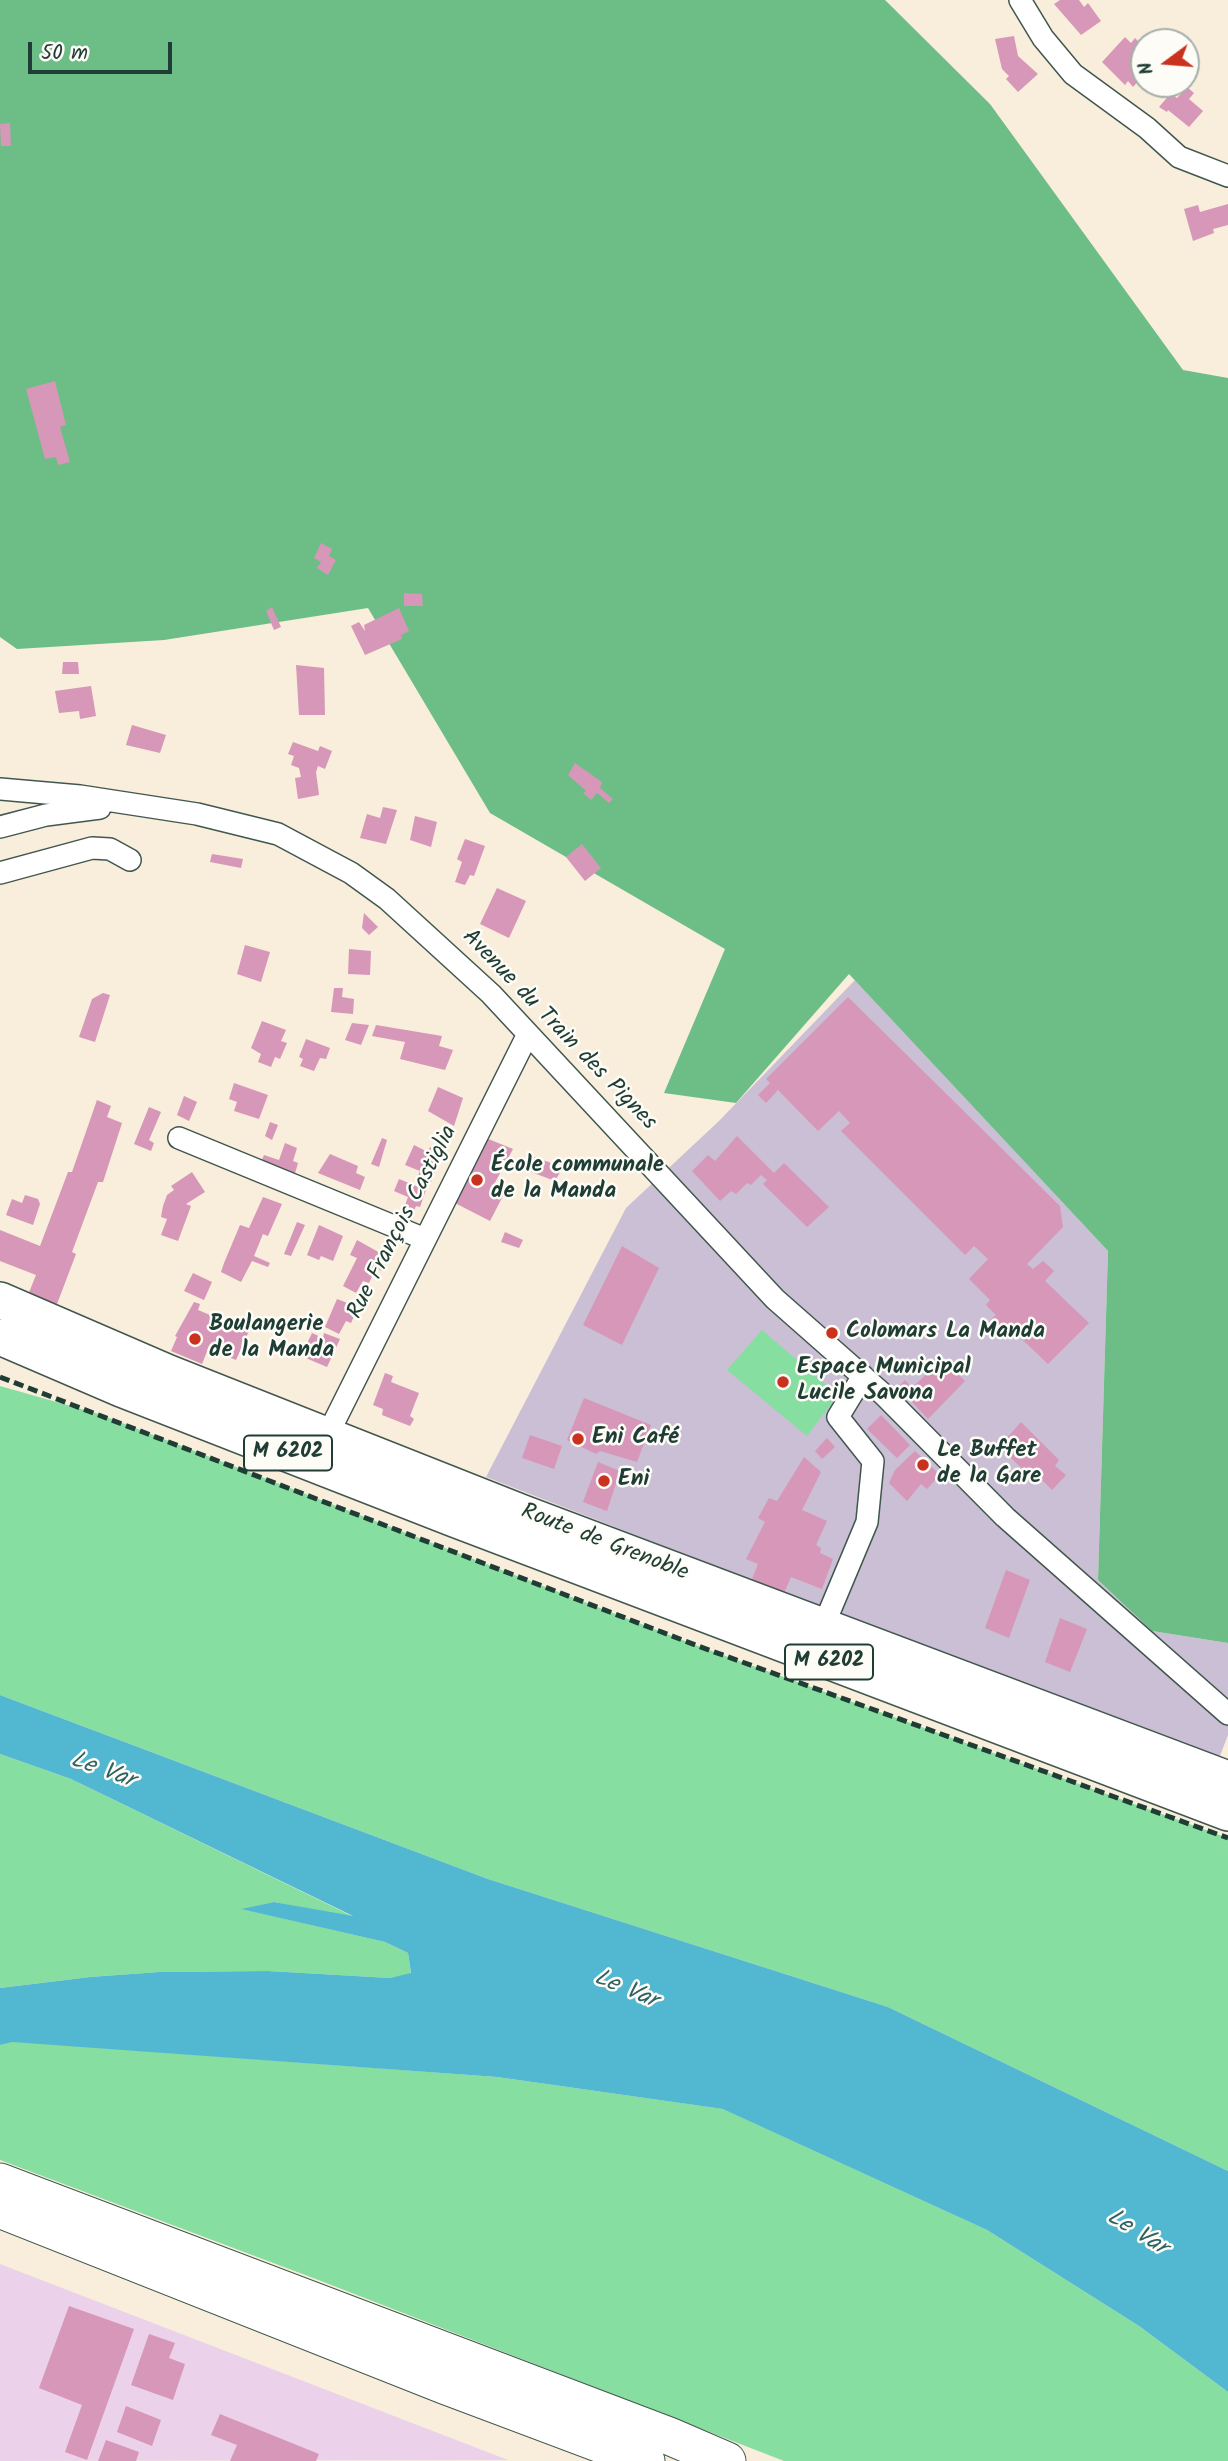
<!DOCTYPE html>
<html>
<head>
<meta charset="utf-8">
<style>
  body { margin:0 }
  #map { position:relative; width:1228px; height:2461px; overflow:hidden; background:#f9eddc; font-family:Kalam,sans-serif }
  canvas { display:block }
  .north { position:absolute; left:1130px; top:28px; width:70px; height:70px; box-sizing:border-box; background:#fdfcf7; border:2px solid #a4b0a9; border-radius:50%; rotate:254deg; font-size:19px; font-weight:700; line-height:28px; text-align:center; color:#1f3d34 }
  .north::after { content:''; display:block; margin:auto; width:24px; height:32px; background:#c8321e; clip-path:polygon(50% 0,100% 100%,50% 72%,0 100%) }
  .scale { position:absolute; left:28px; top:42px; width:144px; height:32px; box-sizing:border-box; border:4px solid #1f3d34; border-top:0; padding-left:9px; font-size:21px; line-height:24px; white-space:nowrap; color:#1f3d34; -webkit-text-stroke:5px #fdfcf7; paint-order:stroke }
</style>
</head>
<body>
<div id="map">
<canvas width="1228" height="2461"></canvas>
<div class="north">N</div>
<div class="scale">50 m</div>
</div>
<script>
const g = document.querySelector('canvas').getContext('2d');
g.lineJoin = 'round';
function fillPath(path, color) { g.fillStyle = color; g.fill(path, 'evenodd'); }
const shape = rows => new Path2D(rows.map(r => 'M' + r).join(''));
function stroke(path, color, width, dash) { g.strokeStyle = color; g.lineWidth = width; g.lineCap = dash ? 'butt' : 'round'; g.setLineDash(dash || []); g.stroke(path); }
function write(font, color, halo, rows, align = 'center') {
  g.font = font + ' Kalam,sans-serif'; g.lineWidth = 5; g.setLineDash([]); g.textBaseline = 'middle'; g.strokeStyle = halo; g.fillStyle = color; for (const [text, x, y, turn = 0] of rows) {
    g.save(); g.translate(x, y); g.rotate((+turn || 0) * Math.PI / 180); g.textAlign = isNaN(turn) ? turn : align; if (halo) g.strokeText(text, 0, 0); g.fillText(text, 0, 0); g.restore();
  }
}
const built = shape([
  [0,2264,508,2460,0,2461]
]);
const industrial = shape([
  [855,980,1108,1251,1098,1580,1152,1631,1228,1643,1228,1735,1218,1761,486,1477,626,1208,719,1121]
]);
const green = shape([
  [762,1330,838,1395,807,1436,727,1370],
  [0,1386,99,1414,698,1646,1228,1838,1228,2171,888,2007,488,1879,0,1695],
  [0,1754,71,1779,356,1918,274,1902,243,1909,385,1942,408,1953,411,1974,390,1978,268,1971,159,1972,90,1977,0,1988],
  [12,2041,497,2077,724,2109,987,2230,1139,2326,1228,2392,1228,2461,784,2461,321,2281,0,2160,0,2045]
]);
const forest = shape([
  [0,0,885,0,990,104,1183,370,1228,378,1228,1643,1152,1631,1098,1580,1108,1251,849,974,736,1103,664,1093,725,949,490,813,368,608,164,640,17,649,0,637]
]);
const water = shape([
  [0,1695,488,1879,888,2007,1228,2171,1228,2392,1139,2326,987,2230,723,2109,497,2077,12,2042,0,2045,0,1988,90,1977,159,1972,268,1971,390,1978,411,1973,408,1953,385,1942,241,1909,274,1902,353,1916,71,1779,0,1754]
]);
const building = shape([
  [1060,0,1079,0,1084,7,1088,3,1101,21,1081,35,1054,4],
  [1014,36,1018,56,1038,74,1018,92,1006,79,1009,76,1002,69,995,39],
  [1125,37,1131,43,1135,38,1144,47,1143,76,1133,87,1128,81,1125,85,1102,62],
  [1187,87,1194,93,1189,99,1203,111,1189,127,1168,110,1167,112,1159,107,1171,93,1177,98],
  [10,123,11,146,1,146,0,124],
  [1228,204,1228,225,1213,229,1214,233,1193,241,1184,209,1198,205,1200,212],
  [55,381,66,425,60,427,70,462,58,465,56,457,45,459,26,389],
  [321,543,332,549,329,556,336,560,328,575,317,568,321,562,314,558],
  [404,593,422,594,423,606,404,606],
  [272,607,281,627,274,630,266,611],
  [399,608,409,631,401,635,402,639,365,655,351,626,359,622,365,631,364,625],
  [63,662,78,662,79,674,62,674],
  [296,665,324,668,325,715,299,715],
  [91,686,96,716,80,719,79,711,59,713,55,691],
  [132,725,166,735,160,753,126,745],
  [293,742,318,751,320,746,332,751,325,769,318,766,316,772,319,795,298,799,295,778,301,777,299,768,291,765,294,756,288,754],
  [575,763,602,782,600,788,613,799,609,803,597,793,591,800,583,793,586,791,568,775],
  [383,807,397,810,386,844,360,838,367,814,380,818],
  [415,816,437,822,431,847,410,840],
  [465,839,485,846,474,876,470,875,465,885,455,882,462,862,457,859],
  [582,844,601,868,585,881,566,857],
  [212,854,243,859,241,868,210,862],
  [497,888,526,901,509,938,480,924],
  [364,913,378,927,369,935,362,928],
  [245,945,270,952,261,982,237,974],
  [349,949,371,951,370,975,348,974],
  [334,988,343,988,342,997,354,999,353,1014,331,1012],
  [103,993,110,995,95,1042,79,1037,92,999],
  [848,997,1060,1206,1063,1227,1027,1264,1033,1269,1043,1261,1052,1269,1054,1271,1045,1281,1089,1323,1048,1364,1006,1324,998,1332,987,1323,996,1315,986,1305,990,1300,969,1279,988,1259,974,1246,965,1255,841,1131,850,1123,839,1111,818,1131,778,1090,766,1103,758,1095,770,1083,766,1079],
  [262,1021,286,1030,281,1041,287,1043,280,1059,275,1057,271,1067,258,1062,261,1054,251,1048],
  [352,1023,369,1025,361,1045,345,1040],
  [376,1025,442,1036,439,1046,453,1050,445,1070,400,1059,405,1042,372,1036],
  [306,1039,330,1048,326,1059,320,1058,314,1071,300,1066,303,1059,299,1057],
  [234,1083,268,1095,259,1119,234,1111,237,1102,229,1099],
  [438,1087,463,1098,454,1126,428,1111],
  [184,1096,197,1102,189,1121,177,1115],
  [97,1100,111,1106,107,1117,122,1123,103,1182,98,1182,72,1252,76,1254,57,1304,28,1295,36,1275,0,1261,0,1230,40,1246,68,1172,72,1172],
  [149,1107,161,1112,149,1140,154,1143,151,1151,134,1144],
  [270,1122,278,1125,272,1140,265,1136],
  [737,1136,774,1173,784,1163,829,1207,807,1227,763,1184,767,1180,761,1175,751,1185,747,1183,736,1194,731,1191,720,1201,692,1171,708,1155,715,1161],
  [382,1138,387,1140,379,1167,371,1164],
  [486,1138,513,1149,492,1188,504,1194,490,1221,453,1202],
  [285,1143,297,1148,293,1161,298,1163,293,1180,259,1167,264,1155,279,1160],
  [414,1145,428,1152,430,1147,443,1152,431,1182,418,1176,420,1171,405,1165],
  [330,1154,358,1166,356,1173,365,1177,360,1190,318,1173],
  [534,1157,563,1167,555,1181,531,1172],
  [192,1172,205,1192,186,1204,191,1206,178,1241,161,1235,167,1219,161,1217,163,1206,167,1195,174,1190,171,1186],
  [399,1179,426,1190,420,1207,416,1206,412,1215,403,1211,408,1197,394,1191],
  [25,1195,38,1199,40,1204,33,1225,6,1215,12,1199,22,1203],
  [263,1197,282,1204,268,1236,263,1234,254,1256,270,1263,268,1267,252,1261,241,1282,221,1272,224,1263,240,1225,249,1228],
  [297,1222,305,1225,291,1256,284,1254],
  [319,1225,343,1236,333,1261,321,1256,319,1260,307,1255],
  [505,1232,523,1240,519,1248,501,1242],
  [357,1240,389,1258,382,1271,376,1268,369,1283,363,1281,356,1293,343,1286,357,1258,350,1255],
  [622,1246,659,1268,622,1345,583,1325],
  [193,1273,212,1282,204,1300,184,1291],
  [337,1299,358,1307,351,1323,346,1321,339,1334,325,1327],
  [194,1302,200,1304,198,1310,249,1331,236,1360,208,1349,202,1364,171,1351,177,1337,175,1336],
  [312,1333,323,1338,324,1333,340,1339,327,1367,301,1356],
  [942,1359,965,1381,928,1419,898,1387,905,1380,912,1388],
  [385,1373,393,1376,391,1382,419,1393,410,1416,414,1419,410,1426,382,1415,383,1409,373,1405],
  [584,1398,651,1425,637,1462,600,1451,596,1454,567,1440],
  [881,1415,910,1445,897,1458,867,1429],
  [1021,1422,1059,1460,1055,1466,1066,1475,1052,1490,1042,1480,1038,1483,999,1447],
  [530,1435,562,1446,554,1469,522,1458],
  [827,1438,835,1447,822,1459,815,1451],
  [915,1451,940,1475,927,1489,921,1484,907,1501,889,1483,895,1470],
  [804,1457,821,1472,802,1510,827,1521,816,1545,821,1548,820,1553,833,1559,822,1589,791,1577,784,1593,752,1579,758,1564,746,1559,765,1522,758,1518,769,1498,777,1501],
  [598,1462,620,1471,607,1511,583,1502],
  [1006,1570,1030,1580,1009,1638,985,1628],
  [1060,1618,1087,1629,1070,1672,1045,1662],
  [789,1663,813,1671,810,1681,785,1673],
  [69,2306,134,2329,87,2460,65,2452,82,2405,39,2388],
  [149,2334,175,2343,169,2358,185,2364,173,2400,131,2385],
  [126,2406,161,2420,152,2446,117,2432],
  [220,2414,319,2454,316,2461,230,2461,237,2445,211,2435],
  [106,2440,139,2452,136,2461,98,2461]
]);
const minor = shape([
  [1020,0,1043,38,1073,74,1147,128,1179,157,1228,176],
  [0,789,80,796,197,814,278,834,351,873,387,899,491,994,775,1299,884,1395,1005,1517,1228,1714],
  [0,827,46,815,100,808],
  [0,873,92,848,110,849,130,860],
  [179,1138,425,1239],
  [327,1436,528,1034],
  [823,1627,867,1522,873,1461,838,1417,863,1376]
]);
const primary = shape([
  [0,1300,169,1373,523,1513,1228,1779],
  [0,1337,121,1389,454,1519,1228,1813]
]);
const trunk = shape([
  [0,2182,669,2436,727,2461],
  [7,2212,444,2385,646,2461]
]);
const rail = shape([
  [0,1377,698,1646,1228,1838]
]);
const markers = [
  [477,1180,7,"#c8321e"],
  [832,1333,7,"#c8321e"],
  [195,1339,7,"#c8321e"],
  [783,1382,7,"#c8321e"],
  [578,1439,7,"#c8321e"],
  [923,1465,7,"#c8321e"],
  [604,1481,7,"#c8321e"]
];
const shields = [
  [288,1453,88],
  [829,1662,88]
];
const shieldNames = [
  ["M 6202",288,1453],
  ["M 6202",829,1662]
];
const streetNames = [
  ["Avenue du Train des Pignes",558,1031,46],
  ["Rue François Castiglia",404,1223,-63],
  ["Route de Grenoble",604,1544,21]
];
const poiNames = [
  ["École communale",491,1167],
  ["de la Manda",491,1193],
  ["Boulangerie",209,1326],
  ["de la Manda",209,1352],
  ["Colomars La Manda",846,1333],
  ["Espace Municipal",797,1369],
  ["Lucile Savona",797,1395],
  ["Eni Café",592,1439],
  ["Le Buffet",937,1452],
  ["de la Gare",937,1478],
  ["Eni",618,1481]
];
const waterNames = [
  ["Le Var",102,1772,20],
  ["Le Var",625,1991,23],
  ["Le Var",1136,2234,32]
];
fillPath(built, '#ecd1ea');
fillPath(industrial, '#cbbfd5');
fillPath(green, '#87dea1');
fillPath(forest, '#6dbd87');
fillPath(water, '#52b8d1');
fillPath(building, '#d697b8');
stroke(minor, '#40574d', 24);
stroke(primary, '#40574d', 38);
stroke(trunk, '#40574d', 39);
stroke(minor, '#fff', 21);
stroke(primary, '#fff', 35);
stroke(trunk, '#fff', 37);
stroke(rail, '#1f3d34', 5, [10, 5]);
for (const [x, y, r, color] of markers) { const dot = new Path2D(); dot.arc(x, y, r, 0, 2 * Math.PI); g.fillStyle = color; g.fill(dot); stroke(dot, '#fdfcf7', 2.5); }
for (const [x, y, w] of shields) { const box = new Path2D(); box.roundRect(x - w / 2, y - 17.5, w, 35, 5); g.fillStyle = '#fdfcf7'; g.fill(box); stroke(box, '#1f3d34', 2); }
write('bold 21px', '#1f3d34', null, shieldNames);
write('23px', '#1f3d34', '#fdfcf7', streetNames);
write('bold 23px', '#1f3d34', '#fdfcf7', poiNames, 'left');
write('italic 24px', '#2e6263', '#fdfcf7', waterNames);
</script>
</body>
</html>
